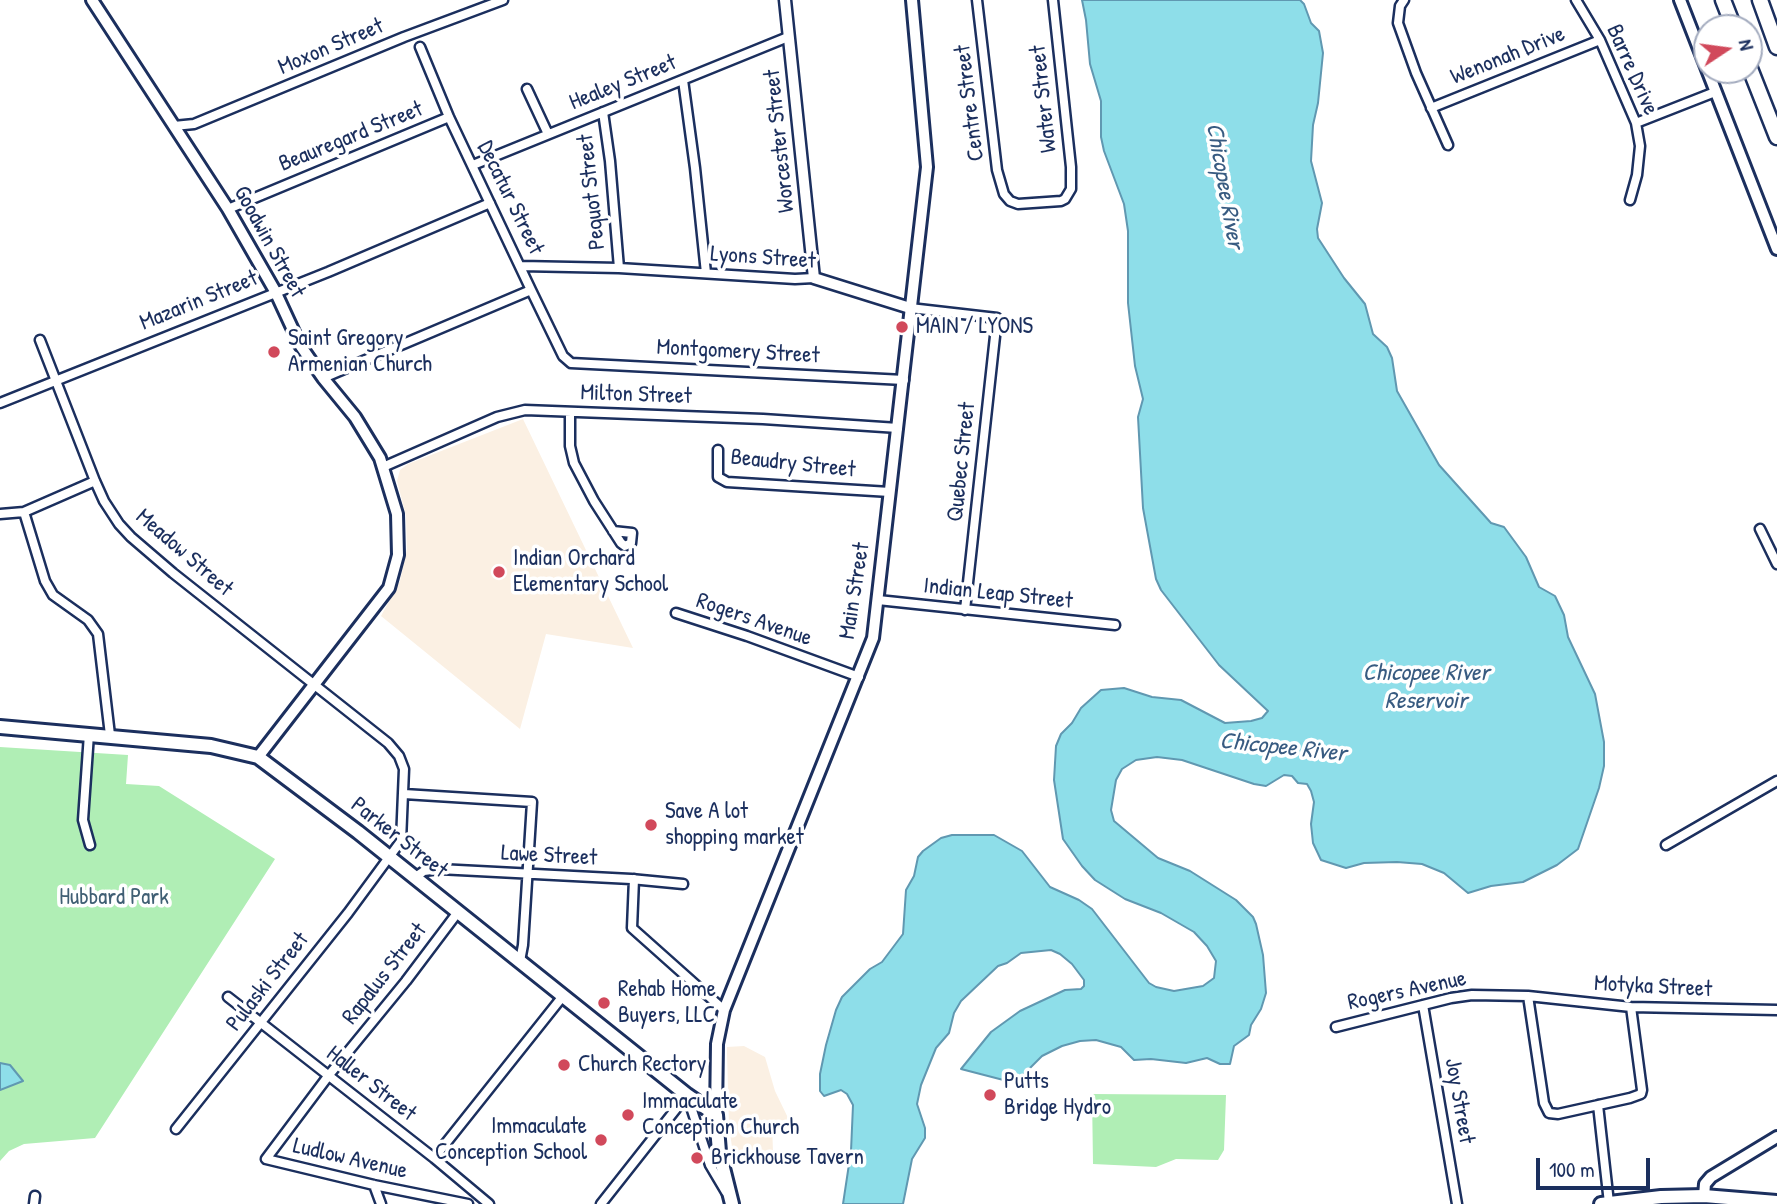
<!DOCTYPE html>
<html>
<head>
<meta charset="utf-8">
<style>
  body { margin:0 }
  #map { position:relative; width:1777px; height:1204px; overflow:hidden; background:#fff; font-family:"Patrick Hand",sans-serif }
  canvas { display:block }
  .north { position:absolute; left:1693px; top:14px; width:70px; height:70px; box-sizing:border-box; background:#fff; border:2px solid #a4acbf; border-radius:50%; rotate:77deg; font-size:19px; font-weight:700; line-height:28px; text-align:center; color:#1b2f5e }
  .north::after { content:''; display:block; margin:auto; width:24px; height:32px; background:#d1495b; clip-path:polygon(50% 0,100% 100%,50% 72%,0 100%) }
  .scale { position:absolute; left:1536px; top:1158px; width:114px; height:32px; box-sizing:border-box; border:4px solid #1b2f5e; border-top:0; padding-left:9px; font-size:21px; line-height:24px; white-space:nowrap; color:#1b2f5e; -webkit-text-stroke:5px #fff; paint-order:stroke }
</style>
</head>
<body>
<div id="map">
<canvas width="1777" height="1204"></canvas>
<div class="north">N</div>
<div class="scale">100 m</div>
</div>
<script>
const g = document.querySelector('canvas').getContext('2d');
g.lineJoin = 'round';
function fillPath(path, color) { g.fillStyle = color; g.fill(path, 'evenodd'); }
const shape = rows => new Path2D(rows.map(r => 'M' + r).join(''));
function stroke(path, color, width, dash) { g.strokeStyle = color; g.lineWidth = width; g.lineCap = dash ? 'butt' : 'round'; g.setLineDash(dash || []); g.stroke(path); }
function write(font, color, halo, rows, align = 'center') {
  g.font = font + ' "Patrick Hand",sans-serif'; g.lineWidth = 7; g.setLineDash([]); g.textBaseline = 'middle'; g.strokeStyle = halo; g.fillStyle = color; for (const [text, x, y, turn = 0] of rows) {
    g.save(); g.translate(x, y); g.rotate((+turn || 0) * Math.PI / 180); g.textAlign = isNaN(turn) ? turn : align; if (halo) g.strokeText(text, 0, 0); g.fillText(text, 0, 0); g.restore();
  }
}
const built = shape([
  [523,419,633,648,546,634,520,729,381,616,400,581,407,549,406,516,397,481,400,470,408,464],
  [744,1046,765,1057,775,1091,790,1122,772,1124,773,1152,734,1161,729,1126,727,1053,727,1047]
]);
const green = shape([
  [0,747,128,755,126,784,159,786,275,859,95,1138,24,1144,9,1151,0,1161],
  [1092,1094,1226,1095,1224,1150,1218,1160,1176,1159,1156,1167,1093,1164]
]);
const water = shape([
  [1082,0,1300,0,1304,4,1311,23,1319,31,1323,53,1318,103,1313,125,1311,161,1322,203,1317,229,1318,238,1344,278,1365,304,1373,334,1387,347,1392,358,1397,391,1439,465,1491,523,1504,527,1526,557,1539,587,1555,596,1564,615,1568,637,1595,694,1604,742,1604,766,1599,788,1578,849,1557,865,1523,882,1491,886,1468,893,1444,873,1422,864,1397,862,1364,863,1346,868,1321,860,1313,843,1311,824,1314,802,1311,791,1307,784,1298,783,1292,776,1284,775,1266,786,1254,784,1182,760,1157,757,1136,760,1122,769,1116,780,1111,810,1114,821,1158,858,1190,871,1236,900,1253,917,1256,924,1263,955,1266,993,1261,1009,1251,1025,1249,1035,1234,1046,1230,1064,1220,1064,1207,1058,1186,1063,1151,1059,1134,1060,1121,1047,1096,1040,1080,1041,1062,1046,1042,1056,1015,1083,961,1069,991,1032,1020,1011,1065,990,1081,989,1084,986,1084,980,1072,964,1060,954,1051,950,1021,953,1007,963,998,966,961,1001,954,1013,949,1033,936,1048,921,1085,917,1104,925,1128,925,1138,912,1159,903,1204,843,1204,851,1151,853,1105,847,1094,841,1090,824,1096,820,1091,820,1074,826,1045,836,1010,842,997,870,969,882,962,903,934,906,890,914,876,918,857,923,851,941,838,952,835,994,835,1022,851,1050,887,1079,900,1092,909,1149,983,1156,987,1174,991,1203,986,1214,978,1216,961,1207,946,1194,932,1161,913,1125,899,1095,880,1082,866,1063,839,1054,780,1056,746,1061,734,1072,723,1081,708,1101,690,1124,688,1152,697,1181,700,1225,723,1251,721,1262,718,1268,711,1219,665,1161,590,1156,579,1143,508,1138,417,1143,399,1135,366,1128,303,1128,231,1124,204,1104,151,1101,137,1101,101,1090,64,1086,20,1082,0],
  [0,1063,10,1065,23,1081,0,1090,0,1063]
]);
const minor = shape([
  [977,0,997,170,1004,194,1010,201,1018,204,1061,201,1065,199,1071,189,1071,167,1053,0],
  [1404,0,1400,6,1398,23,1416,73,1448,145],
  [1576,0,1600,40,1636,123,1640,146,1637,175,1630,200],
  [420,47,449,117,531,290,563,356,571,363,904,380],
  [683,80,695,168,706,273],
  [527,89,548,134],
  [1431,108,1600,40],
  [603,112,610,161,619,268],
  [1636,123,1715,92],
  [174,126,194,124,404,37,503,0],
  [473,165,788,37],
  [228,209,449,117],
  [521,266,619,268,795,279,814,278],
  [910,308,997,318,965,610],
  [40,340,95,481,104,501,119,524,131,537,173,573,388,743,399,756,404,769,401,841,348,913,176,1129],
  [323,378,531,290],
  [0,403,328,272,490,203],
  [570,412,570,446,574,463,594,501,621,543,625,546,631,543,632,533,613,531],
  [718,450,718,477,727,482,890,492],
  [383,467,497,417,525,410,763,419,898,428],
  [24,512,45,581,53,595,88,620,98,634,110,735],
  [0,514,24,512,95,481],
  [1760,529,1777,564],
  [878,600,1115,625],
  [676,613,747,636,859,677],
  [89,734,83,820,90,845],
  [404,794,532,802,523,945,520,961],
  [1666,845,1777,781],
  [414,878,424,871,439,869,631,879,683,884],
  [634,879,632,928,724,1010],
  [458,912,406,981,329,1075,266,1159,374,1185,468,1204],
  [1528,996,1544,1103,1549,1113,1558,1114,1630,1098,1641,1094,1642,1090,1631,1007],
  [228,997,434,1158,489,1204],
  [1423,1005,1457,1204],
  [1336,1027,1451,998,1472,995,1528,996,1631,1007,1777,1010],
  [687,1095,710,1165,726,1192],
  [1598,1105,1609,1203],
  [434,1158,563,996],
  [374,1185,381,1204],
  [34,1204,35,1196],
  [601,1204,687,1095]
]);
const tertiary = shape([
  [785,0,814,278,910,308]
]);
const secondary = shape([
  [92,0,228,209,275,291,300,345,323,378,355,417,380,458,397,514,398,555,389,588,258,757],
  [1680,0,1777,249],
  [716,1115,717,1044,724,1010,873,638,927,167,912,0],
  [1704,1196,1705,1184,1711,1177,1777,1137]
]);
const primary = shape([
  [0,727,211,746,258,757,358,832,687,1095,716,1115,719,1152,732,1204],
  [1601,1204,1661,1197,1704,1196,1777,1202]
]);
const motorway = shape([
  [1723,0,1734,28],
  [1760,0,1777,47],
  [1749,66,1777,137]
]);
const markers = [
  [902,327,7,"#d1495b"],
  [274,352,7,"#d1495b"],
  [499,572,7,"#d1495b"],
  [651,825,7,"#d1495b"],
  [604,1003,7,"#d1495b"],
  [564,1065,7,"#d1495b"],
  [990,1095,7,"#d1495b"],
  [628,1115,7,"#d1495b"],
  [601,1140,7,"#d1495b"],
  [697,1158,7,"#d1495b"]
];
const streetNames = [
  ["Moxon Street",331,47,-23],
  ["Wenonah Drive",1508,56,-22],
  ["Barre Drive",1632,70,66],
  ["Healey Street",623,83,-22],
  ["Water Street",1044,99,-96],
  ["Centre Street",970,103,-97],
  ["Beauregard Street",351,137,-22],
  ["Worcester Street",780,141,-96],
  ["Pequot Street",592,192,-96],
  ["Decatur Street",510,198,64],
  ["Goodwin Street",269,242,61],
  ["Lyons Street",763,258,4],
  ["Mazarin Street",199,301,-22],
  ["Montgomery Street",738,352,3],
  ["Milton Street",636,395,2],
  ["Quebec Street",962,462,-84],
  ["Beaudry Street",793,464,6],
  ["Meadow Street",184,553,41],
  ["Main Street",855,591,-81],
  ["Indian Leap Street",998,594,6],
  ["Rogers Avenue",754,620,19],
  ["Parker Street",399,838,38],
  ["Lawe Street",549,856,3],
  ["Rapalus Street",385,974,-52],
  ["Pulaski Street",268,982,-52],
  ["Motyka Street",1653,987,3],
  ["Rogers Avenue",1407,991,-12],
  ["Haller Street",371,1084,38],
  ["Joy Street",1459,1101,80],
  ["Ludlow Avenue",350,1159,13]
];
const poiNames = [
  ["MAIN / LYONS",916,327],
  ["Saint Gregory",288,339],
  ["Armenian Church",288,365],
  ["Indian Orchard",513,559],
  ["Elementary School",513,585],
  ["Save A lot",665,812],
  ["shopping market",665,838],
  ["Rehab Home",618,990],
  ["Buyers, LLC",618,1016],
  ["Church Rectory",578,1065],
  ["Putts",1004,1082],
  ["Bridge Hydro",1004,1108],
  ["Immaculate",642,1102],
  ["Conception Church",642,1128],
  ["Immaculate",587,1127,"right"],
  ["Conception School",587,1153,"right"],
  ["Brickhouse Tavern",711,1158]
];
const parkNames = [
  ["Hubbard Park",114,898]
];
const waterNames = [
  ["Chicopee River",1224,186,80],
  ["Chicopee River",1426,674],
  ["Reservoir",1426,702],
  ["Chicopee River",1283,748,6]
];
fillPath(built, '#fbf0e3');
fillPath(green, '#b0eeb5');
fillPath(water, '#8edee9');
stroke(water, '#6098b1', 2);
stroke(minor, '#1b2f5e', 13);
stroke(tertiary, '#1b2f5e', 15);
stroke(secondary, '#1b2f5e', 16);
stroke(primary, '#1b2f5e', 18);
stroke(motorway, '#1b2f5e', 19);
stroke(minor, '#fff', 8);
stroke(tertiary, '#fff', 10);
stroke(secondary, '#fff', 10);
stroke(primary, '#fff', 12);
stroke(motorway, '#fff', 14);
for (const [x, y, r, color] of markers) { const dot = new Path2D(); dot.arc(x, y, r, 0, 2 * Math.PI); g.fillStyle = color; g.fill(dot); stroke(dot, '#fff', 2.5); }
write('23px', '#1b2f5e', '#fff', streetNames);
write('23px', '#1b2f5e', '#fff', poiNames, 'left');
write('23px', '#405f74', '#fff', parkNames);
write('italic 24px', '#385b81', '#fff', waterNames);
</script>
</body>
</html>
